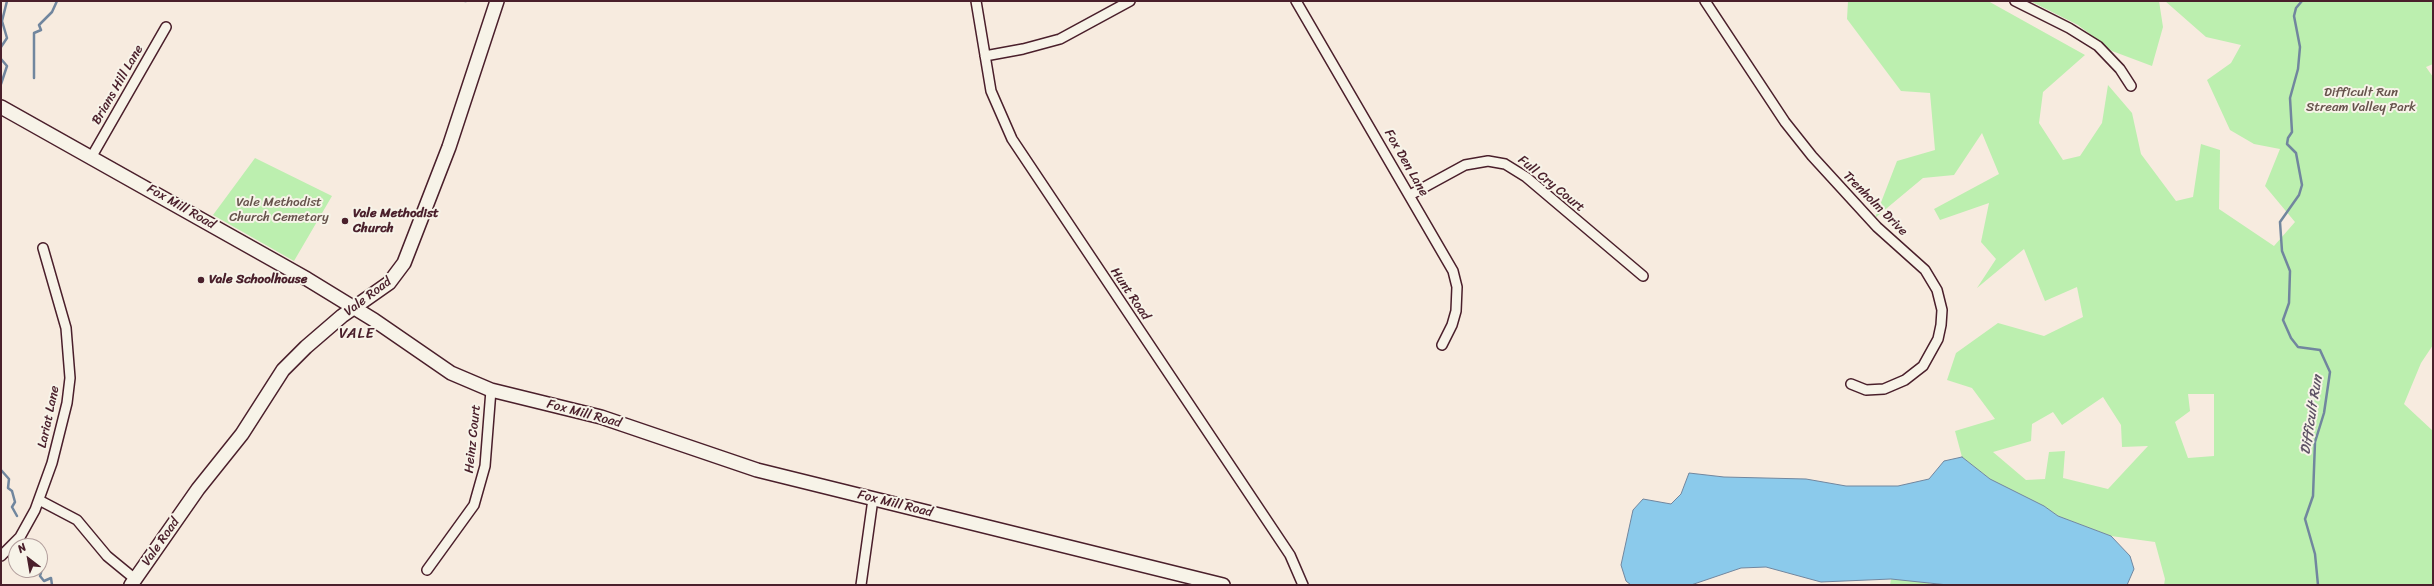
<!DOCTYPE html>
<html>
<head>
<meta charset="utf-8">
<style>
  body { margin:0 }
  #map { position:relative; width:2434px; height:586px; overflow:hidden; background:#f7ebdf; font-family:Sriracha,sans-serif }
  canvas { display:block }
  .frame { position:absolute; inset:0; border:2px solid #4a1f2b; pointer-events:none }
  .north { position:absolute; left:8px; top:538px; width:40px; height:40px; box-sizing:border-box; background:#f7f3e8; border:1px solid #b29e9c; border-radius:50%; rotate:329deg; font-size:11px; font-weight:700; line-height:16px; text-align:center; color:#4a1f2b }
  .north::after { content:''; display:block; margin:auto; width:14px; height:18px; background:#4a1f2b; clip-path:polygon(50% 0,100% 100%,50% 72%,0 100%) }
</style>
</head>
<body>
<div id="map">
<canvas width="2434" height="586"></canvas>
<div class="frame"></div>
<div class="north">N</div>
</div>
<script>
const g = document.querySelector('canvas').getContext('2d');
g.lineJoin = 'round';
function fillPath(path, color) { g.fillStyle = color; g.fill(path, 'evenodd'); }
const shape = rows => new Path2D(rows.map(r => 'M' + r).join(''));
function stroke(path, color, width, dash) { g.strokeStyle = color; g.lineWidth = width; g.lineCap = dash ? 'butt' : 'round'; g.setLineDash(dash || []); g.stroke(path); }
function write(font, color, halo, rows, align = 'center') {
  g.font = font + ' Sriracha,sans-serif'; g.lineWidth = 4; g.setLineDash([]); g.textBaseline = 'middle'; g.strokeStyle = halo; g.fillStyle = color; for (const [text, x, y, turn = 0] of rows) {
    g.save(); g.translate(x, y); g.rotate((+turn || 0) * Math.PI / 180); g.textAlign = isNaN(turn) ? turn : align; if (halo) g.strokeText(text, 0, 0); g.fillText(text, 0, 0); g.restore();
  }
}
const green = shape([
  [1848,1,1988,1,2085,55,2043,92,2039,123,2063,160,2080,156,2102,123,2108,85,2132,113,2141,154,2176,201,2193,197,2201,144,2220,150,2219,209,2274,246,2295,222,2265,186,2280,149,2254,144,2230,130,2207,80,2231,63,2241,45,2206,37,2165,1,2433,1,2433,64,2426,67,2433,77,2433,345,2421,363,2404,404,2433,431,2433,585,2164,585,2165,579,2155,542,2111,536,2058,516,2044,506,1990,479,1962,457,1955,431,1995,419,1972,388,1947,380,1956,353,1998,323,2044,336,2083,317,2077,287,2045,301,2024,249,1977,288,1996,259,1981,242,1989,203,1940,220,1934,209,1999,174,1982,133,1954,175,1923,178,1875,218,1897,161,1935,150,1930,93,1901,91,1847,19],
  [2188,394,2214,394,2214,456,2188,458,2175,422,2190,411],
  [2103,397,2121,425,2122,447,2148,446,2108,489,2063,478,2065,451,2049,452,2045,479,2026,480,1993,452,2031,441,2032,424,2053,412,2062,425],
  [2030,1,2159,1,2163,27,2152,66,2112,51,2078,25],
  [255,158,332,196,294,261,213,215],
  [1891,579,1930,582,1929,585,1890,585]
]);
const water = shape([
  [1962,457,1990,479,2044,506,2058,516,2111,536,2130,556,2134,569,2127,585,1948,585,1891,579,1821,582,1766,567,1741,568,1691,585,1631,585,1626,581,1621,565,1633,510,1643,499,1671,504,1681,494,1689,473,1724,477,1806,479,1846,486,1898,486,1929,479,1944,461,1962,457]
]);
const stream = shape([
  [465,1,466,1],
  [2302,1,2296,8,2294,16,2300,47,2298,69,2290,98,2292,132,2288,138,2287,144,2296,153,2302,185,2299,195,2280,222,2282,251,2290,271,2289,303,2283,320,2291,338,2298,347,2320,350,2330,372,2324,413,2315,442,2313,496,2305,519,2315,554,2318,585],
  [1,47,7,38,2,21,7,1],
  [1,59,7,66,1,84],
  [34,78,34,33,41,30,39,25,52,12,57,1],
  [1,470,9,479,8,488,12,491,15,502,12,507,17,516],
  [30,542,32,546],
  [40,566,42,569,40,576,44,581,51,578,52,585]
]);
const minor = shape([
  [976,1,991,91,1012,139,1290,555,1303,585],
  [1296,1,1453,271,1457,287,1456,311,1452,325,1442,345],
  [1705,1,1785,122,1812,156,1877,227,1925,270,1937,290,1942,310,1941,325,1938,339,1923,366,1905,380,1884,389,1866,390,1851,384],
  [2015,1,2069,28,2098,46,2120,69,2131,86],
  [985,56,1023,49,1060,39,1130,1],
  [92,156,166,27],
  [1410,195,1465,165,1488,161,1505,164,1526,177,1643,276],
  [39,500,77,520,107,556,135,579],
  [1,556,20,537,35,510,52,463,67,403,70,378,66,328,43,248],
  [427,570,474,505,485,466,491,390],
  [861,585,873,499]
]);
const secondary = shape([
  [1,107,307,279,374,320,451,373,491,390,601,417,757,470,1223,585],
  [131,585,198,489,242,434,283,370,306,347,342,316,389,283,404,263,449,147,497,1]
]);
const markers = [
  [345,221,4,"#4a1f2b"],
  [201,280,4,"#4a1f2b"]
];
const streetNames = [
  ["Brians Hill Lane",118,85,-60],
  ["Fox Den Lane",1406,163,60],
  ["Full Cry Court",1551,184,39],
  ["Trenholm Drive",1875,204,45],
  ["Fox Mill Road",181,207,30],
  ["Hunt Road",1130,294,56],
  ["Vale Road",368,297,-37],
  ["Fox Mill Road",584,414,15],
  ["Lariat Lane",49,417,-78],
  ["Heinz Court",473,439,-84],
  ["Fox Mill Road",895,504,14],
  ["Vale Road",161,542,-55]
];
const parkNames = [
  ["Difficult Run",2361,93],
  ["Stream Valley Park",2361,108],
  ["Vale Methodist",279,203],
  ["Church Cemetary",279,218]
];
const poiNames = [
  ["Vale Methodist",353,214],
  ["Church",353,229],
  ["Vale Schoolhouse",209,280]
];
const waterNames = [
  ["Difficult Run",2312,415,-81]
];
const quarterNames = [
  ["VALE",357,334]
];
fillPath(green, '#bcefaf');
fillPath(water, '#8bcaeb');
stroke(water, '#71869e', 1);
stroke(stream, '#71869e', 2.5);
stroke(minor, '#4a1f2b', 12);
stroke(secondary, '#4a1f2b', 16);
stroke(minor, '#f7f3e8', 9);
stroke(secondary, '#f7f3e8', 13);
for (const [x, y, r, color] of markers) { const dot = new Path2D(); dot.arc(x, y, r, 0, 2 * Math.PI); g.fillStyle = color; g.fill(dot); stroke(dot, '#f7f3e8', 1.5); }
write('13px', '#4a1f2b', '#f7f3e8', streetNames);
write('13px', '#66534c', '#f7f3e8', parkNames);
write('bold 13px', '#4a1f2b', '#f7f3e8', poiNames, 'left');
write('italic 14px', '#5e5265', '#f7f3e8', waterNames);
g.letterSpacing = '1px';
write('15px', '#4a1f2b', '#f7f3e8', quarterNames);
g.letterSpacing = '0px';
</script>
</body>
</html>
